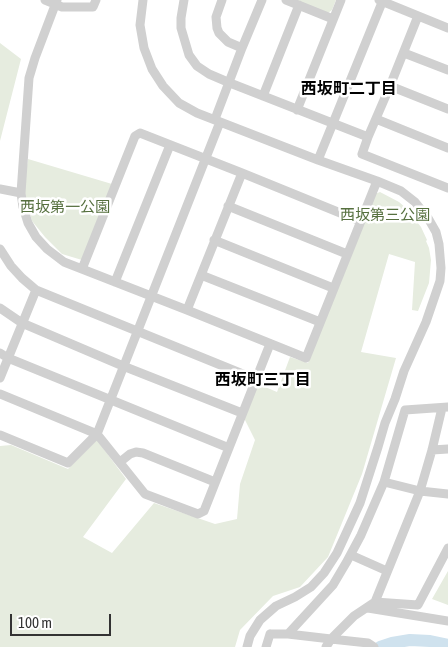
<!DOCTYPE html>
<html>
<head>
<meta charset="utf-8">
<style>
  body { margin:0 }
  #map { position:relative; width:448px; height:647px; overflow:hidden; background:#fff; font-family:"Asap Condensed",sans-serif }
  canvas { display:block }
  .scale { position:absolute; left:10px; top:614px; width:101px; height:22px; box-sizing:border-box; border:2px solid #333; border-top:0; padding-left:6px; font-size:15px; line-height:18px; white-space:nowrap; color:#333; -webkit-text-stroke:4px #fff; paint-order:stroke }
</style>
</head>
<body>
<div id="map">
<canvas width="448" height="647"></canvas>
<div class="scale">100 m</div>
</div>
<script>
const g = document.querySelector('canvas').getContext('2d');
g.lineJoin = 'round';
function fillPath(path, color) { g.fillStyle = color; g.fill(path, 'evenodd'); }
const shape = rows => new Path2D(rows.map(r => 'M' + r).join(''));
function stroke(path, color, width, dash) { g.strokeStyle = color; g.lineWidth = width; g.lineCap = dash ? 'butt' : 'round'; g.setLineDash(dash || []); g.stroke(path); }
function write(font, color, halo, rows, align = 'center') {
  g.font = font + ' "Asap Condensed","Noto Sans JP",sans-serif'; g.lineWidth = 5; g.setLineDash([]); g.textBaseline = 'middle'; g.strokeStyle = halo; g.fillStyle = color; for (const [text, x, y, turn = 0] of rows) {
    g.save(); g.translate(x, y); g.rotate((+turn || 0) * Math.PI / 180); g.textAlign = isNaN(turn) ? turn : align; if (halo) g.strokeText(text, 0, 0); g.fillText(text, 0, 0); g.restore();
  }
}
const green = shape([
  [296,0,336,0,332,10,328,13],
  [0,43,21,59,0,141],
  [28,159,112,184,82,260,62,254,45,237,32,221,27,204,24,187],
  [380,192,399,202,406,208,421,227,427,240,426,241,429,248,431,260,429,283,418,311,412,310,415,262,389,254,361,352,396,358,362,474,328,557,300,587,273,596,240,630,235,647,0,647,0,446,11,445,68,469,97,440,126,479,83,537,112,553,154,503,215,524,237,519,240,484,255,440,244,418,258,384,277,392,290,357,308,363,375,194],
  [448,571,448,605,432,599]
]);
const river = shape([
  [380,647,392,643,410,640,430,641,448,645]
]);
const minor = shape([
  [45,0,62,7,93,7,96,0],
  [57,0,35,58,29,78,21,193,23,207,28,223,36,237,47,249,64,262,187,310,306,358,377,181],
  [143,0,140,25,144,48,152,69,163,86,179,103,197,113,318,160,377,181,401,191,415,202,428,218,436,232,439,244,441,268,440,281,426,322,404,371,395,399,385,423,378,447,360,503,337,553,324,573,311,587,295,597,276,606,260,620,250,636,247,647],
  [184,0,181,18,181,28,189,55,197,66,209,74,230,83,368,137],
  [222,0,216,17,217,28,219,33,228,42,242,48],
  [286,0,333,19],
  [379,0,448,28],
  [418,16,390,86,368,137,362,154,448,188],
  [404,53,448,70],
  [390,86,448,109],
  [263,96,299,5],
  [297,110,341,0],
  [215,119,242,48,262,0],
  [376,119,448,148],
  [318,160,383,0],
  [0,189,21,193],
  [228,206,347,254],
  [214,240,333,288],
  [0,249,11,266,22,278,36,290,255,379],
  [82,269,135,136,140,133,242,173,360,221],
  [201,275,320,322],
  [115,282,170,145],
  [0,308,22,323,123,366,242,413],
  [187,310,242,173],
  [0,353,8,358,229,448],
  [0,378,36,290],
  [0,394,97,434,145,494,198,514,204,511,270,344],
  [0,435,68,463,97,434,220,122],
  [432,450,448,449],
  [120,462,130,454,136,452,143,453,215,482],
  [384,482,420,491,448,494],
  [351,555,387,571],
  [375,602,418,605,448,548],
  [368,608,448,621],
  [270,634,288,634,331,639,354,616,375,602,420,491,432,450,442,408],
  [288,634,333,585,346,563,361,535,384,482,405,410,448,407],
  [266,647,270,634],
  [326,647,331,639,368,643,374,647]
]);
const parkNames = [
  ["西坂第一公園",65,207],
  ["西坂第三公園",385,215]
];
const neighbourhoodNames = [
  ["西坂町二丁目",349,89],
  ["西坂町三丁目",263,380]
];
fillPath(green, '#e6ecdf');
stroke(river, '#cfe2ee', 12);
stroke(minor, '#d0d0d0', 9);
write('15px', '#56703f', '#fff', parkNames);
write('bold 16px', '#000', '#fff', neighbourhoodNames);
</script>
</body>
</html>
